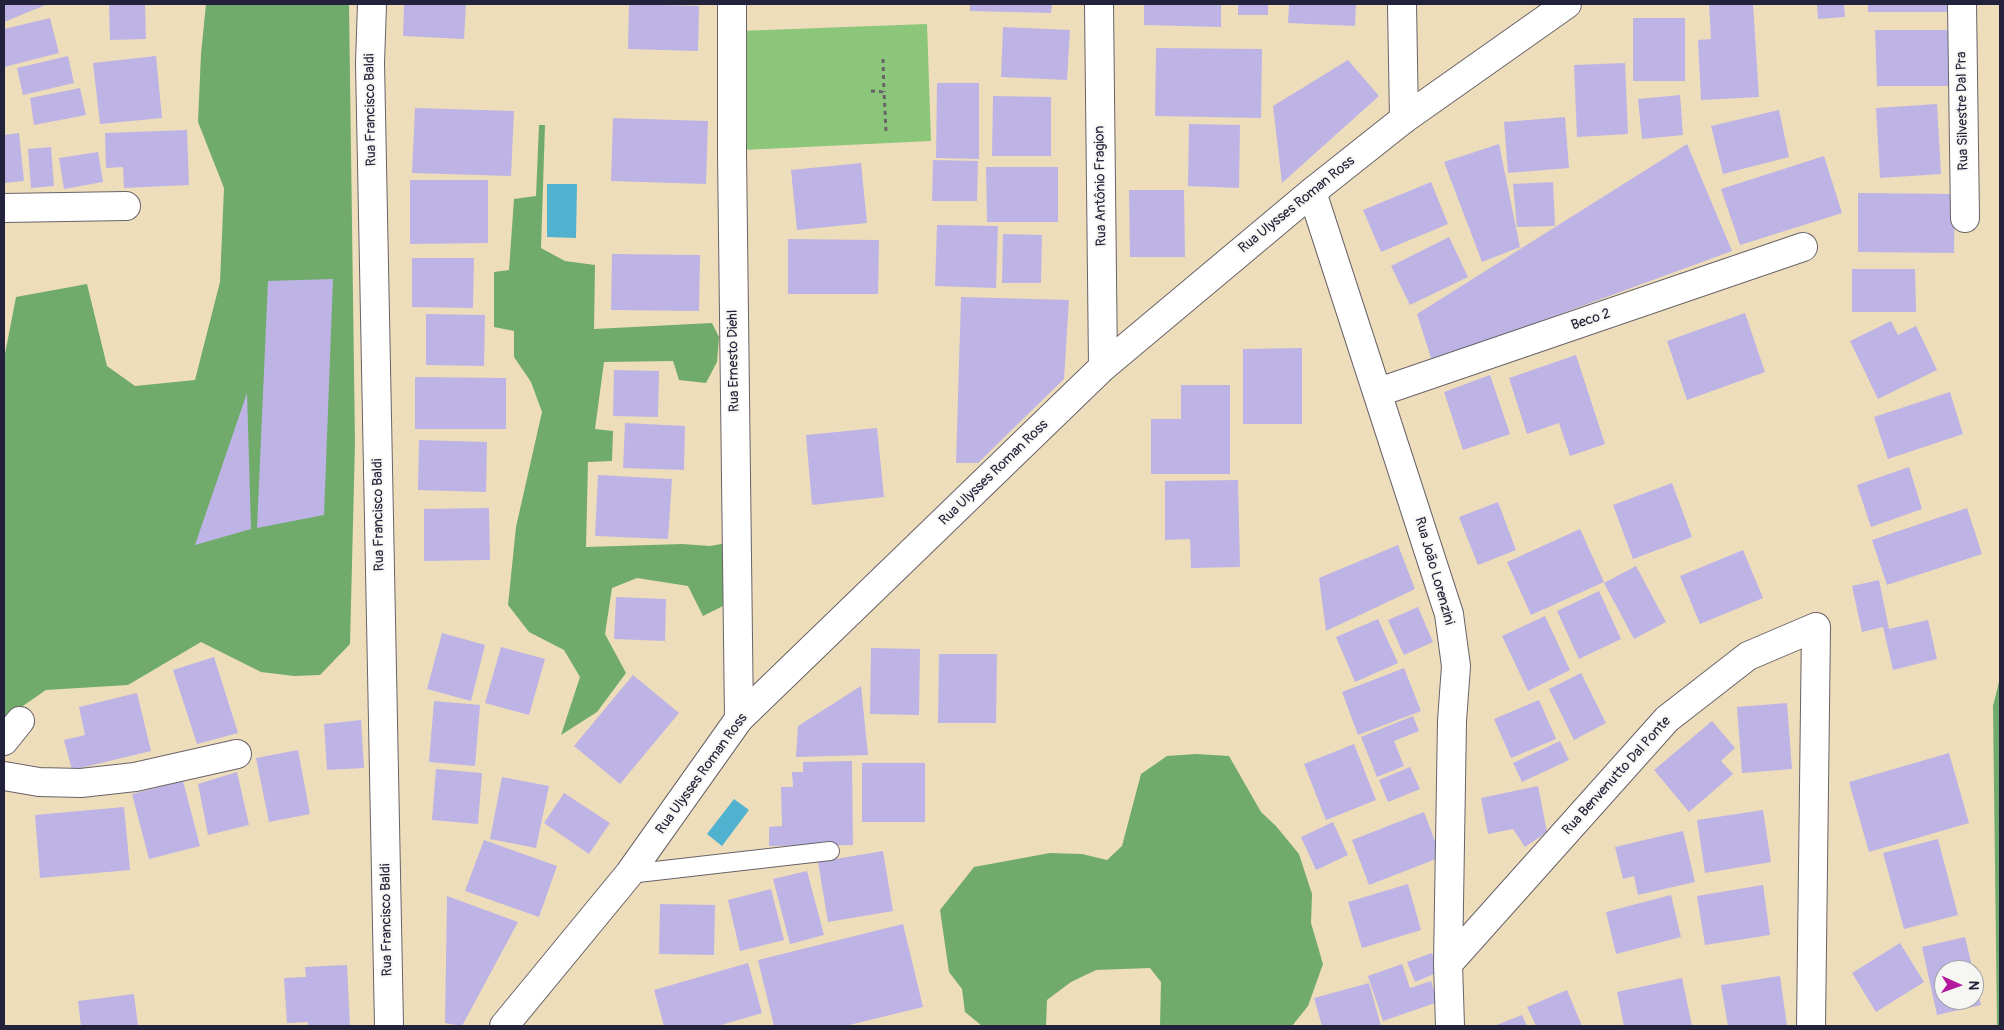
<!DOCTYPE html>
<html>
<head>
<meta charset="utf-8">
<style>
  body { margin:0 }
  #map { position:relative; width:2004px; height:1030px; overflow:hidden; background:#edb; font-family:Pangolin,sans-serif }
  canvas { display:block }
  .frame { position:absolute; inset:0; border:5px solid #22223b; pointer-events:none }
  .north { position:absolute; left:1934px; top:960px; width:50px; height:50px; box-sizing:border-box; background:#f6f6f2; border:1px solid #a1a1a9; border-radius:50%; rotate:92deg; font-size:14px; font-weight:700; line-height:20px; text-align:center; color:#22223b }
  .north::after { content:''; display:block; margin:auto; width:18px; height:22px; background:#b5179e; clip-path:polygon(50% 0,100% 100%,50% 72%,0 100%) }
</style>
</head>
<body>
<div id="map">
<canvas width="2004" height="1030"></canvas>
<div class="frame"></div>
<div class="north">N</div>
</div>
<script>
const g = document.querySelector('canvas').getContext('2d');
g.lineJoin = 'round';
function fillPath(path, color) { g.fillStyle = color; g.fill(path, 'evenodd'); }
const shape = rows => new Path2D(rows.map(r => 'M' + r).join(''));
function stroke(path, color, width, dash) { g.strokeStyle = color; g.lineWidth = width; g.lineCap = dash ? 'butt' : 'round'; g.setLineDash(dash || []); g.stroke(path); }
function write(font, color, halo, rows, align = 'center') {
  g.font = font + ' Pangolin,sans-serif'; g.lineWidth = 4; g.setLineDash([]); g.textBaseline = 'middle'; g.strokeStyle = halo; g.fillStyle = color; for (const [text, x, y, turn = 0] of rows) {
    g.save(); g.translate(x, y); g.rotate((+turn || 0) * Math.PI / 180); g.textAlign = isNaN(turn) ? turn : align; if (halo) g.strokeText(text, 0, 0); g.fillText(text, 0, 0); g.restore();
  }
}
const green = shape([
  [927,24,931,141,743,150,739,31]
]);
const forest = shape([
  [206,4,349,4,355,443,350,644,320,675,294,676,261,672,201,642,128,685,46,690,4,719,4,359,16,297,87,284,107,366,135,386,195,380,220,282,224,188,198,122,201,54],
  [539,125,545,125,541,248,565,261,595,265,594,329,712,323,719,337,717,362,706,383,679,380,673,361,604,362,595,429,613,431,612,461,588,462,586,547,682,544,710,546,727,543,729,603,703,616,688,586,637,578,612,588,605,634,626,673,597,712,561,735,580,677,564,650,529,632,508,605,516,527,542,412,531,382,514,357,514,331,494,327,494,272,509,270,514,199,536,196],
  [2000,678,2000,1026,1997,1026,1993,706],
  [1196,754,1229,756,1261,812,1276,826,1299,854,1312,894,1311,923,1323,964,1308,1006,1292,1026,1160,1026,1161,982,1150,968,1096,970,1071,982,1047,1000,1046,1026,982,1026,965,1012,962,989,949,972,940,910,974,867,1050,853,1082,854,1107,860,1122,846,1141,774,1167,756]
]);
const water = shape([
  [547,184,577,184,576,238,547,237],
  [734,799,749,810,722,846,707,834]
]);
const building = shape([
  [4,4,48,4,4,22],
  [109,4,145,4,146,39,110,40],
  [404,4,466,4,464,39,403,36],
  [629,4,699,6,698,51,628,49],
  [970,4,1052,4,1051,13,970,11],
  [1144,4,1221,4,1221,27,1144,25],
  [1238,4,1268,4,1268,15,1238,15],
  [1289,4,1356,4,1355,26,1288,23],
  [1709,4,1753,4,1759,97,1701,100,1698,40,1711,39],
  [1817,4,1844,4,1845,17,1818,19],
  [1868,4,1949,4,1949,12,1868,12],
  [50,18,59,53,4,67,4,29],
  [1633,18,1685,18,1685,81,1633,81],
  [1003,27,1070,30,1067,80,1001,77],
  [1875,30,1950,30,1949,86,1877,86],
  [1156,48,1262,49,1261,118,1155,116],
  [68,56,74,83,23,95,17,68],
  [156,56,162,118,100,124,93,63],
  [1348,60,1379,96,1282,183,1273,106],
  [1625,63,1628,134,1577,137,1574,65],
  [937,83,979,83,979,159,936,158],
  [80,88,86,115,34,125,30,98],
  [1680,95,1683,135,1642,139,1638,99],
  [993,96,1051,97,1051,156,992,156],
  [1937,104,1941,174,1880,178,1876,108],
  [415,108,514,111,511,176,412,173],
  [1779,110,1789,157,1723,174,1711,126],
  [1565,117,1569,168,1508,173,1504,122],
  [613,118,708,121,706,184,611,181],
  [1189,124,1240,125,1239,188,1188,186],
  [187,130,189,185,124,188,123,167,106,168,105,133],
  [19,133,24,181,4,183,4,135],
  [1499,144,1520,247,1482,262,1444,162],
  [1687,144,1732,251,1432,361,1417,314],
  [51,147,54,186,31,188,28,149],
  [98,152,103,182,64,189,59,158],
  [1824,156,1842,213,1740,245,1721,189],
  [933,160,978,161,977,201,932,201],
  [861,163,867,223,797,230,791,170],
  [986,167,1058,167,1058,222,987,222],
  [410,180,488,180,488,243,410,244],
  [1431,182,1448,224,1381,252,1363,210],
  [1553,182,1555,226,1517,227,1513,184],
  [1129,190,1184,190,1185,257,1130,257],
  [1858,193,1955,194,1954,253,1858,252],
  [937,225,998,226,996,288,935,286],
  [1003,234,1042,235,1041,283,1002,283],
  [1449,237,1468,277,1410,305,1391,266],
  [788,239,879,240,878,294,788,294],
  [612,254,700,255,699,311,611,310],
  [412,258,474,258,473,308,412,307],
  [1852,269,1915,269,1916,312,1852,312],
  [333,279,324,515,257,528,268,281],
  [961,297,1069,300,1064,379,978,463,956,463],
  [1745,313,1765,372,1687,400,1667,341],
  [426,314,485,315,484,366,426,365],
  [1891,321,1898,335,1916,326,1937,370,1878,399,1850,341],
  [1302,348,1302,424,1243,424,1243,349],
  [1576,355,1605,444,1570,456,1559,423,1527,434,1509,378],
  [614,370,659,371,658,417,613,416],
  [1490,375,1510,434,1463,450,1444,392],
  [415,377,506,378,506,429,415,429],
  [1181,385,1230,385,1230,474,1151,474,1151,419,1181,419],
  [1950,392,1963,434,1888,459,1874,417],
  [247,393,251,529,195,545],
  [625,423,685,426,684,470,623,468],
  [877,428,884,497,812,505,806,435],
  [419,440,487,442,486,492,418,490],
  [1909,467,1922,509,1871,527,1857,485],
  [598,475,672,479,668,539,595,536],
  [1238,480,1240,567,1191,568,1190,539,1165,540,1165,481],
  [1672,483,1692,537,1633,559,1613,505],
  [1498,502,1516,550,1478,565,1459,517],
  [489,508,490,560,424,561,424,509],
  [1967,508,1982,554,1887,585,1872,540],
  [1580,529,1604,582,1531,615,1507,562],
  [1398,545,1415,589,1326,631,1319,578],
  [1743,550,1763,598,1700,624,1680,576],
  [1636,566,1666,622,1634,639,1604,583],
  [1879,580,1889,629,1928,620,1937,659,1893,670,1883,627,1862,632,1852,586],
  [1599,591,1621,639,1579,659,1557,611],
  [616,597,666,599,665,641,614,639],
  [1418,607,1433,642,1404,655,1388,620],
  [1545,616,1570,670,1528,691,1502,636],
  [1378,619,1398,663,1355,682,1336,637],
  [442,633,485,645,471,701,427,689],
  [501,647,545,659,529,715,485,703],
  [871,648,920,649,919,715,870,714],
  [939,654,997,654,996,723,938,723],
  [214,657,238,733,197,744,173,670],
  [1404,668,1421,711,1358,735,1342,692],
  [1581,673,1606,723,1574,740,1549,689],
  [633,675,679,713,620,784,574,746],
  [861,686,868,755,796,757,798,726],
  [137,693,151,751,72,770,64,740,85,735,79,707],
  [1539,700,1556,739,1511,758,1494,719],
  [434,701,480,705,475,766,429,762],
  [1787,703,1792,769,1742,773,1737,707],
  [1413,716,1419,731,1394,741,1404,766,1377,777,1361,737],
  [361,720,364,768,327,770,324,724],
  [1712,721,1735,748,1721,761,1733,774,1689,812,1654,770],
  [1560,741,1569,760,1522,782,1513,763],
  [1354,744,1376,800,1326,820,1304,764],
  [298,750,310,814,269,822,256,758],
  [1949,753,1969,823,1869,852,1849,782],
  [852,761,853,845,769,846,769,827,782,826,781,787,793,787,792,772,803,772,803,762],
  [862,763,925,763,925,822,862,822],
  [1410,767,1420,789,1388,802,1379,780],
  [436,769,482,773,478,824,432,820],
  [237,772,249,825,208,835,198,784],
  [502,777,549,786,536,848,490,839],
  [183,781,200,846,149,859,132,794],
  [1538,786,1547,832,1525,847,1513,829,1488,834,1481,798],
  [564,793,610,823,589,854,544,823],
  [124,807,130,870,40,878,35,815],
  [1763,810,1771,862,1705,873,1697,820],
  [1424,812,1441,857,1369,885,1352,840],
  [1333,822,1348,855,1316,870,1301,837],
  [1683,831,1695,882,1638,895,1634,876,1623,879,1615,847],
  [1938,839,1958,915,1904,929,1883,853],
  [484,840,557,866,539,917,465,891],
  [883,851,893,911,828,922,818,862],
  [807,871,824,935,790,944,773,879],
  [1408,884,1421,930,1362,948,1348,902],
  [1763,885,1770,935,1705,945,1697,896],
  [771,889,784,940,740,951,728,900],
  [1671,895,1681,937,1616,954,1606,912],
  [447,896,518,922,462,1026,445,1023],
  [660,904,715,905,714,955,659,954],
  [903,924,923,1007,845,1026,774,1026,758,960],
  [1965,937,1973,970,1944,970,1944,1000,1974,1000,1975,979,1981,1005,1937,1015,1922,947],
  [1900,943,1924,982,1876,1012,1852,973],
  [1432,953,1439,972,1415,982,1407,962],
  [748,963,762,1013,718,1026,664,1026,654,990],
  [1402,964,1410,988,1431,981,1438,1002,1383,1021,1368,976],
  [347,965,350,1026,308,1026,308,1022,287,1023,284,978,306,977,305,967],
  [1780,976,1787,1026,1728,1026,1721,985],
  [1682,978,1692,1026,1624,1026,1617,992],
  [1369,983,1381,1026,1322,1026,1314,998],
  [1567,990,1582,1026,1536,1026,1527,1007],
  [134,994,138,1026,81,1026,78,1001],
  [1522,1015,1527,1026,1494,1026]
]);
const path = shape([
  [883,59,884,92],
  [871,91,884,92,886,131]
]);
const service = shape([
  [629,874,830,851]
]);
const minor = shape([
  [372,4,370,63,389,1026],
  [732,4,732,153,739,719],
  [1099,4,1103,367],
  [1402,4,1404,119],
  [1962,4,1965,218],
  [1312,192,1449,614,1456,666,1452,721,1448,964,1450,1026],
  [4,208,126,206],
  [1379,392,1803,247],
  [4,741,20,721],
  [4,776,39,782,81,783,135,777,237,754],
  [1448,964,1667,719,1748,656,1816,627,1811,1026]
]);
const tertiary = shape([
  [504,1026,629,874,739,719,1103,367,1312,192,1404,119,1567,4]
]);
const streetNames = [
  ["Rua Francisco Baldi",371,110,-91],
  ["Rua Silvestre Dal Pra",1963,111,-91],
  ["Rua Antônio Fragion",1101,186,-91],
  ["Rua Ulysses Roman Ross",1297,205,-39],
  ["Beco 2",1591,320,-19],
  ["Rua Ernesto Diehl",734,361,-91],
  ["Rua Ulysses Roman Ross",994,473,-44],
  ["Rua Francisco Baldi",379,515,-91],
  ["Rua João Lorenzini",1434,571,74],
  ["Rua Ulysses Roman Ross",702,774,-54],
  ["Rua Benvenutto Dal Ponte",1617,776,-48],
  ["Rua Francisco Baldi",387,920,-91]
];
fillPath(green, '#8bc67b');
fillPath(forest, '#70ab6b');
fillPath(water, '#50b2cf');
fillPath(building, '#bdb4e5');
stroke(service, '#696368', 20);
stroke(minor, '#696368', 30);
stroke(tertiary, '#696368', 30);
stroke(path, '#696368', 3, [4, 4]);
stroke(service, '#fff', 18);
stroke(minor, '#fff', 28);
stroke(tertiary, '#fff', 28);
write('14px', '#22223b', '#f6f6f2', streetNames);
</script>
</body>
</html>
